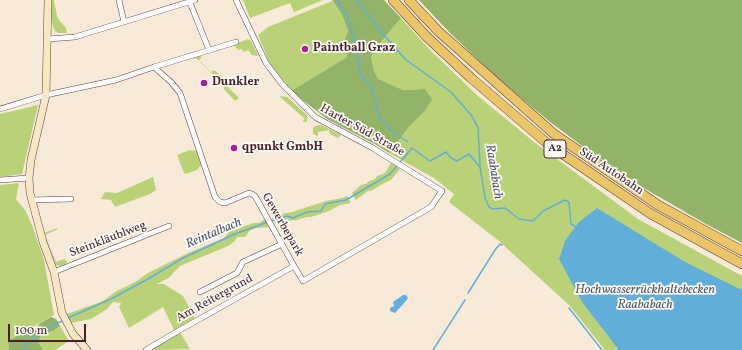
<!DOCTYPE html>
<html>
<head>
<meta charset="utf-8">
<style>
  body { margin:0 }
  #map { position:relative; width:742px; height:350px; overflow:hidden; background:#f7ead8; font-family:Vollkorn,serif }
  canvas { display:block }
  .scale { position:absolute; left:8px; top:324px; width:78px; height:18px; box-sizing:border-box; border:2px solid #4a1f2b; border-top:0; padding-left:5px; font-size:12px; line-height:14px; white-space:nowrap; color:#4a1f2b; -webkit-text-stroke:3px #fdfcf7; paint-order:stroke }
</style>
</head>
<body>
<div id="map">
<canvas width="742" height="350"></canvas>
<div class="scale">100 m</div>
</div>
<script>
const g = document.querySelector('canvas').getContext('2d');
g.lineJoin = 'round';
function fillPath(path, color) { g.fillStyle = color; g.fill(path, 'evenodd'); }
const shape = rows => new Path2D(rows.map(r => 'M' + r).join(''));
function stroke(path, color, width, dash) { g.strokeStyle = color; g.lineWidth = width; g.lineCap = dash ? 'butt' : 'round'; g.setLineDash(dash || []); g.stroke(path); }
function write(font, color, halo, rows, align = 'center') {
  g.font = font + ' Vollkorn,serif'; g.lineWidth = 3.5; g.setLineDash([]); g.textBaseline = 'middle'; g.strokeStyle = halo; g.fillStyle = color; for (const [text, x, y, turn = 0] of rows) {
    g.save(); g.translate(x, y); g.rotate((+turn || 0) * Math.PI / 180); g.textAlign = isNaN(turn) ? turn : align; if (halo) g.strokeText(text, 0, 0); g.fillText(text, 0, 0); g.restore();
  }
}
const green = shape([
  [51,0,54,0,57,16,59,20,66,28,67,33,58,33,55,31,53,26,51,13],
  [243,0,323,0,294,12,290,3,250,18],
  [332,1,342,15,348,32,344,42,347,57,291,91,269,62,258,35,268,27],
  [401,18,430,50,478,96,534,142,638,219,742,276,742,350,605,350,570,306,499,241,449,202,454,194,434,178,389,153,409,127,425,111,425,89,403,90,378,80,374,71,371,57,376,48],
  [248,39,251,41,258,55,257,56,252,55,248,50,244,52,241,49,238,50,234,45,228,47],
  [198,55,202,57,199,60,211,72,214,70,225,79,223,82,239,98,235,101,223,88,225,86,196,58,194,59,191,57],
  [279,96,287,97,307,115,307,122,302,122,305,119],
  [38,105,22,174,0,177,0,114],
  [321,125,341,135,338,138,330,134,329,130,318,132,318,136,313,134,313,128,315,126],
  [190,150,197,151,202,164,197,170,186,174,184,173,177,155],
  [391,163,400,169,391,180,382,184,373,190,368,191,356,200,352,193,361,185,366,184,369,181,375,179,377,176,385,173],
  [153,177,156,190,150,194,115,207,111,200,101,199,105,192,117,193],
  [19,183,16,199,25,210,32,225,44,260,54,315,8,341,9,350,0,350,0,185],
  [347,196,351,203,340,205,329,211,311,217,307,217,297,220,285,221,276,224,272,218,275,215,292,212,326,201,342,198],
  [265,219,270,227,256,228,249,231,247,235,244,237,237,237,235,241,228,246,180,266,173,273,170,277,157,284,164,284,183,296,195,318,174,330,163,307,129,328,119,307,121,303,113,302,107,309,91,319,71,323,67,314,103,301,115,292,137,281,148,273,186,254,224,238,229,232,253,223,259,223],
  [57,228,58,229,45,235,56,262,64,259,67,261,66,264,60,266,56,265,44,233],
  [60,326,69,341,55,350,43,350,38,342,42,334,53,331],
  [180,332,190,349,154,350,153,348]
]);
const forest = shape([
  [332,0,384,0,401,18,376,48,371,57,374,71,378,79,403,90,425,89,432,99,425,111,409,127,389,153,373,143,327,119,291,91,347,57,344,42,348,31,342,15],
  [419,0,742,0,742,243,706,224,642,187,581,145,550,122,496,77,449,32],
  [51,317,56,319,60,326,53,331,42,334,38,342,43,350,9,350,8,341,28,330,34,331,39,324]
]);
const water = shape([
  [597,208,685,262,742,290,742,350,619,350,582,302,559,259,565,241,579,222],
  [403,295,406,295,408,298,406,301,395,313,390,311,390,308,394,306,393,302]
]);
const stream = shape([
  [337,0,348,17,359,61,360,74,371,86,380,119,386,123,390,130,408,142],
  [356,0,384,35,405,59,451,92,471,115,478,127,480,167,485,197,489,207,493,209,505,208,519,219,533,221,543,211,565,200,569,202,571,224,576,227],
  [271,221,287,216,293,218,307,212,321,211,325,204,346,200,390,174,412,148,430,161,446,152,451,158,457,161,469,154,479,166],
  [468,293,495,250,500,244,502,245],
  [569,308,602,350],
  [68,318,111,299,148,279,183,258,235,234,268,222],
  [24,350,27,343,33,340,42,331,54,324,63,321],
  [433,350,465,300]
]);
const street = shape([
  [119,0,124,22],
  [189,0,209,50],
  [48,39,75,37,195,0],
  [154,67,171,82,180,93,215,197,220,202,225,203,249,193,252,194,255,196,294,266,303,281,431,207,442,191,371,147,315,117,282,84,266,63,236,0],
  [0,109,46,95,116,80,154,67,236,42],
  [0,180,29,178],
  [31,200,71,199],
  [54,272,169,226],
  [200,292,237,273,243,262,282,244],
  [146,350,178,331,294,266]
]);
const secondary = shape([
  [48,0,46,95,31,160,29,178,30,193,43,242,54,272,62,313,73,334,87,350]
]);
const highway = shape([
  [393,0,427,37,471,78,548,144,651,214,742,264],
  [409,0,438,31,554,134,658,205,742,251]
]);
const markers = [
  [305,49,4,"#b5179e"],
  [204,83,4,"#b5179e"],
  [234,148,4,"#b5179e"]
];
const shields = [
  [555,149,22]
];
const shieldNames = [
  ["A2",555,149]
];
const poiNames = [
  ["Paintball Graz",313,49],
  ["Dunkler",212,83],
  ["qpunkt GmbH",242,148]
];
const streetNames = [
  ["Harter Süd Straße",362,131,29],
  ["Süd Autobahn",611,172,34],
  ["Gewerbepark",282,225,60],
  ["Steinkläublweg",108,240,-21],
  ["Am Reitergrund",215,299,-29]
];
const waterNames = [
  ["Raababach",493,172,81],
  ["Reintalbach",214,234,-23],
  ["Hochwasserrückhaltebecken",645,291],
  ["Raababach",645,306]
];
fillPath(green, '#bad277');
fillPath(forest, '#93b468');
fillPath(water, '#62aedb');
stroke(stream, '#62aedb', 1.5);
stroke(street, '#643d45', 6);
stroke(secondary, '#643d45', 8);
stroke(highway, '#643d45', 10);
stroke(street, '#fff', 5);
stroke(secondary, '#f7e8c3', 7);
stroke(highway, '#eac669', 9);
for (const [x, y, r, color] of markers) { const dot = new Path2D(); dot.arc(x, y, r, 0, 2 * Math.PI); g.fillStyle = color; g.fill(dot); stroke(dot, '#fdfcf7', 1.5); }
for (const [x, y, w] of shields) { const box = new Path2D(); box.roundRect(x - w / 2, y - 9, w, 18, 3); g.fillStyle = '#fdfcf7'; g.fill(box); stroke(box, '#4a1f2b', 1); }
write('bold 11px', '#4a1f2b', null, shieldNames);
write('bold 12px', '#4a1f2b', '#fdfcf7', poiNames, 'left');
write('12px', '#4a1f2b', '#fdfcf7', streetNames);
write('italic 13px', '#545871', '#fdfcf7', waterNames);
</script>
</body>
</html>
